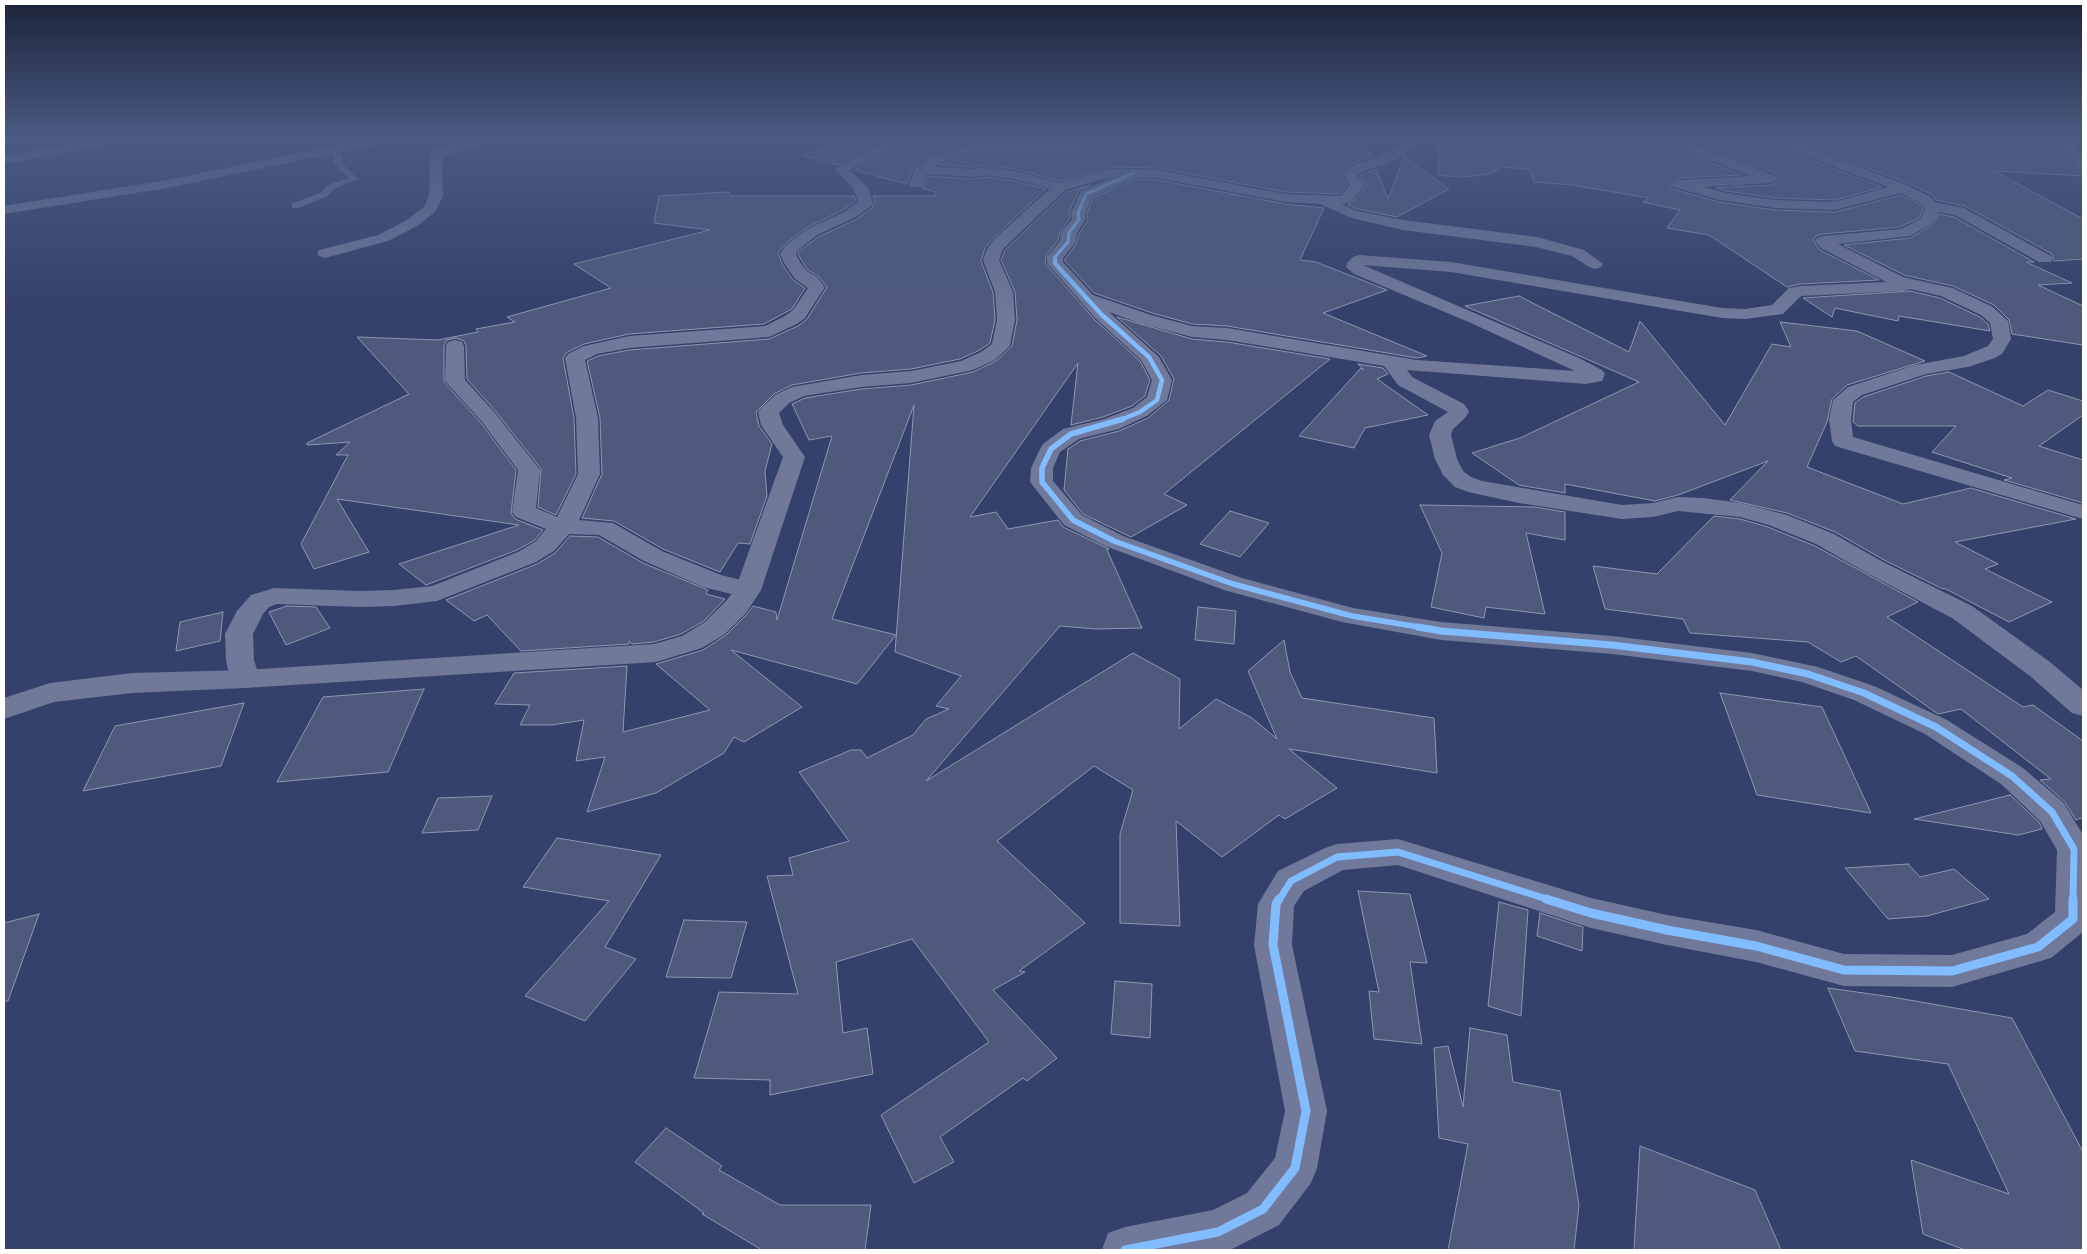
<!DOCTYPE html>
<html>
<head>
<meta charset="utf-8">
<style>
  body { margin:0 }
  #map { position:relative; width:2087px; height:1254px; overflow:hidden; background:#34416b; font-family:"PT Sans",sans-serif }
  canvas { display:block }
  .frame { position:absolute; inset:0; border:5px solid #fff; pointer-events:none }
</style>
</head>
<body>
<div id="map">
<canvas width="2087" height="1254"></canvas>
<div class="frame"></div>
</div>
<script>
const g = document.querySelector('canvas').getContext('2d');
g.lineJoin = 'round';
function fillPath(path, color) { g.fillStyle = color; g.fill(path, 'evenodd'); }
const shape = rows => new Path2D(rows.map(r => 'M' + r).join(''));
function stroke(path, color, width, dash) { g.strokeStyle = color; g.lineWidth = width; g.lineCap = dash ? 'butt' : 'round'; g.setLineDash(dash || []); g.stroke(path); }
const building = shape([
  [860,138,897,138,878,142,838,165,802,155,860,138],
  [929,138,1097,138,1094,140,1070,142,1003,141,966,143,930,154,914,166,907,184,854,170,888,152,925,143,929,138],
  [1114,138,1133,138,1137,140,1244,138,1303,140,1303,138,1354,138,1355,141,1366,142,1372,157,1357,161,1343,170,1341,175,1348,185,1339,194,1285,192,1158,168,1111,167,1060,181,1014,169,985,165,974,167,939,165,968,155,1003,153,1070,154,1102,150,1113,143,1114,138],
  [1652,138,1659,138,1662,143,1742,175,1679,178,1670,184,1673,189,1719,202,1775,210,1835,212,1901,195,1919,204,1923,210,1919,218,1900,227,1823,234,1816,236,1813,240,1820,250,1879,280,1800,284,1787,287,1709,235,1667,228,1680,210,1643,202,1649,198,1572,185,1534,182,1530,169,1503,167,1490,174,1463,177,1438,175,1439,144,1575,148,1644,144,1652,138],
  [1683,138,1760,138,1766,143,1882,187,1835,200,1775,198,1726,191,1716,188,1771,185,1779,181,1780,178,1777,174,1683,138],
  [1881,138,2061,138,2063,150,2077,168,2083,170,2083,176,1994,171,2083,219,2083,259,2054,261,2052,254,1965,206,1936,200,1932,195,1908,183,1802,144,1833,142,1847,147,1869,148,1881,138],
  [1404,157,1449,189,1397,217,1358,209,1348,205,1357,198,1366,186,1360,176,1376,169,1388,199,1404,157],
  [927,176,974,179,985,177,1013,181,1046,189,993,238,985,248,981,261,993,292,995,320,990,343,980,350,960,359,911,369,861,373,792,385,774,394,756,412,759,426,772,444,765,471,767,496,750,544,738,543,720,572,663,549,614,521,582,518,602,474,600,418,587,361,598,356,629,350,769,339,798,326,807,319,827,287,818,276,808,270,802,261,798,254,799,251,818,237,855,220,872,208,875,202,873,196,935,196,935,192,922,188,927,176],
  [1136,179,1158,180,1285,204,1324,208,1300,260,1316,262,1387,290,1323,313,1427,356,1417,358,1227,326,1192,324,1152,313,1094,293,1065,261,1065,259,1077,243,1079,234,1088,220,1087,213,1093,198,1136,179],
  [1091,185,1079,190,1069,212,1070,218,1060,232,1058,240,1046,256,1045,263,1095,320,1140,361,1150,380,1145,396,1132,406,1103,417,1071,425,1078,363,970,517,996,512,1008,529,1058,520,1063,527,1109,549,1107,550,1142,628,1096,629,1060,626,926,781,1133,653,1180,679,1179,729,1216,699,1252,718,1277,739,1248,671,1284,640,1290,672,1302,698,1434,718,1437,773,1289,749,1337,788,1285,819,1279,815,1222,857,1176,821,1180,926,1120,923,1120,834,1133,790,1094,766,997,841,1085,923,1019,971,1025,972,993,990,1057,1058,1027,1081,1023,1078,940,1137,954,1162,914,1183,881,1115,989,1042,912,939,836,962,843,1033,867,1028,873,1074,770,1095,770,1080,694,1078,719,992,798,994,767,876,793,875,789,858,849,841,799,772,851,750,861,750,867,758,913,735,926,719,949,709,936,706,961,676,895,652,914,405,832,619,896,635,857,684,731,650,802,707,744,742,734,737,724,753,656,793,587,812,605,757,576,761,584,720,552,725,520,725,530,705,495,704,514,673,627,666,623,732,710,710,656,664,703,650,726,635,747,614,753,606,776,612,777,620,832,436,809,440,792,404,805,398,861,389,911,385,973,372,996,361,1012,346,1017,320,1015,292,1001,260,1005,250,1066,192,1091,185],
  [728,192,732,196,854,196,856,201,843,210,806,228,783,246,778,253,782,264,793,280,805,288,792,309,764,324,629,334,584,344,566,353,563,358,574,418,576,474,556,515,538,507,541,469,497,413,467,379,466,346,464,341,456,338,447,340,444,346,444,382,481,423,516,470,511,513,515,519,543,530,535,540,517,550,426,585,399,564,519,525,337,499,369,552,314,569,301,544,348,455,336,455,350,442,307,445,307,443,409,394,357,337,438,340,478,332,476,329,515,322,507,317,611,288,574,264,710,230,654,223,659,196,728,192],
  [1940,214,1954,217,2034,262,2026,262,2072,283,2038,285,2083,306,2083,345,2012,334,2009,320,1994,305,1953,286,1904,275,1844,245,1910,238,1931,226,1940,214],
  [1910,291,1940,298,1980,317,1988,324,1990,331,1899,316,1898,321,1835,308,1832,317,1803,298,1910,291],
  [1519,296,1629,352,1640,321,1725,425,1772,344,1791,347,1780,322,1857,331,1925,361,1847,385,1832,399,1827,422,1807,467,1903,504,1971,488,2076,519,1955,542,1998,564,1985,569,2052,602,2009,622,1944,588,1943,589,1884,560,1835,532,1787,513,1730,500,1768,461,1678,495,1655,501,1565,484,1565,493,1519,485,1472,453,1520,438,1639,382,1465,306,1519,296],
  [1117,317,1192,339,1227,342,1330,359,1164,494,1187,505,1131,537,1083,514,1064,490,1068,449,1080,441,1119,431,1148,418,1169,400,1174,379,1161,356,1117,317],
  [1358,364,1383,368,1388,374,1377,379,1428,415,1365,428,1354,448,1299,436,1361,368,1364,370,1358,364],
  [1949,372,2023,406,2048,390,2083,401,2083,415,2039,446,2083,460,2083,503,2004,480,2012,478,1932,452,1956,426,1858,426,1853,422,1855,403,1863,397,1926,376,1949,372],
  [1420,505,1535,507,1565,512,1565,540,1526,533,1545,614,1486,607,1484,618,1431,607,1442,553,1420,505],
  [1230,511,1269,523,1240,557,1200,544,1230,511],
  [1714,516,1740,519,1768,527,1815,546,1918,602,1887,617,2023,707,2033,705,2083,741,2083,820,2081,818,2076,820,2065,802,2040,780,2051,779,1961,709,1938,714,1856,656,1841,662,1808,642,1690,633,1683,619,1605,609,1593,566,1657,574,1714,516],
  [570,536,598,537,643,563,708,590,706,594,725,599,704,621,681,634,654,642,632,644,629,641,629,644,521,651,487,615,474,621,446,600,537,564,555,553,570,536],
  [287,606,316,607,330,628,286,645,269,612,287,606],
  [1198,607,1236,611,1234,644,1195,640,1198,607],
  [223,612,220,641,176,651,180,622,223,612],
  [424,689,388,772,277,782,323,697,424,689],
  [1720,693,1822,707,1871,813,1757,795,1720,693],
  [244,703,221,766,83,791,115,726,244,703],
  [2010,795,2039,822,2042,829,2018,835,1914,819,2010,795],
  [492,796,478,830,422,833,438,798,492,796],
  [557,838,661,855,605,947,636,959,585,1021,525,996,609,901,523,887,557,838],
  [1908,864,1920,877,1954,869,1989,899,1927,916,1888,919,1845,868,1908,864],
  [1358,891,1410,894,1427,963,1410,962,1422,1044,1374,1039,1369,991,1379,992,1358,891],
  [1499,902,1528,910,1521,1016,1488,1006,1499,902],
  [1540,913,1583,927,1582,951,1537,936,1540,913],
  [39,914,8,1001,4,1001,4,923,39,914],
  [684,920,747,922,731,978,666,977,684,920],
  [1115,981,1152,984,1150,1038,1111,1034,1115,981],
  [1828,988,1892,997,2012,1018,2083,1152,2083,1250,1965,1250,1923,1234,1911,1160,2009,1194,1948,1064,1855,1051,1828,988],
  [1470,1028,1507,1035,1513,1082,1560,1091,1579,1205,1574,1250,1448,1250,1468,1144,1439,1138,1434,1048,1448,1046,1463,1107,1470,1028],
  [666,1128,722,1166,719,1170,780,1205,871,1205,865,1250,762,1250,702,1214,704,1213,635,1162,666,1128],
  [1640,1146,1755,1190,1781,1250,1634,1250,1640,1146]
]);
const service = shape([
  [331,148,335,148,342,156,342,163,358,179,334,189,328,196,298,208,292,208,292,204,322,192,328,185,349,178,334,164,334,156,330,149,331,148]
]);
const minor = shape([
  [4,138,22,138,20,141,4,144,4,138],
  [103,138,129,138,123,142,4,164,4,156,103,138],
  [371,138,395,138,389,142,167,188,4,214,4,206,167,180,371,138],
  [478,138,498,138,496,141,442,156,443,196,435,212,417,226,388,241,325,258,319,256,317,253,319,250,378,235,407,220,424,207,429,196,430,155,431,152,434,149,478,138],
  [905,138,927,138,925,141,887,150,850,170,868,188,873,203,871,206,854,218,817,235,798,250,796,254,800,262,807,271,817,277,825,287,805,318,797,324,769,337,629,348,597,354,585,360,598,418,600,474,579,520,613,523,662,551,721,575,757,584,761,590,757,596,748,598,703,587,644,561,599,535,569,534,554,551,536,562,437,601,394,606,360,607,277,604,269,607,263,614,253,634,254,660,260,679,255,686,245,688,235,686,230,679,226,660,225,634,237,611,251,595,274,588,360,591,394,590,432,586,518,552,536,541,546,529,516,517,512,512,518,470,482,422,445,381,446,346,448,342,455,340,462,342,464,346,465,380,496,414,540,470,536,508,557,517,578,474,576,418,565,358,568,354,584,346,629,336,765,326,785,316,793,310,808,288,795,279,784,263,780,254,784,247,807,229,844,212,858,202,854,189,835,169,879,144,905,138],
  [1100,138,1112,138,1112,141,1102,148,1070,152,1003,151,968,153,941,162,934,167,974,169,985,167,1014,171,1065,184,1067,187,1060,191,1013,179,985,175,974,177,926,174,921,187,911,187,909,184,916,167,931,156,967,145,1003,143,1070,144,1095,142,1100,138],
  [1661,138,1678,138,1776,176,1778,179,1771,183,1704,187,1726,193,1775,200,1835,202,1888,187,1767,141,1765,138,1782,138,1907,185,1931,197,1935,202,1964,208,2051,256,2053,259,2051,262,2039,262,1955,215,1939,212,1937,217,1930,225,1910,236,1838,244,1903,277,1953,288,1993,307,2008,321,2011,339,2002,354,1995,358,1968,367,1926,374,1862,395,1853,402,1851,420,1853,437,2083,505,2083,519,1835,446,1832,441,1829,420,1833,400,1848,387,1915,365,1964,356,1988,346,1993,339,1990,323,1981,315,1941,296,1910,289,1903,291,1801,296,1783,314,1745,319,1722,318,1451,272,1363,265,1579,358,1602,370,1605,374,1602,381,1586,384,1407,370,1412,377,1464,404,1467,408,1469,412,1464,419,1453,429,1451,435,1457,459,1463,471,1471,477,1482,481,1622,505,1653,503,1678,497,1703,498,1741,503,1787,515,1834,534,1883,562,1972,606,2050,662,2083,690,2083,716,2072,713,2030,676,1952,618,1865,572,1816,544,1769,525,1740,517,1678,511,1653,517,1622,519,1519,503,1468,492,1455,487,1443,475,1435,459,1429,435,1435,421,1448,412,1398,385,1384,366,1227,340,1192,337,1139,323,1109,312,1159,357,1172,380,1167,400,1147,416,1119,429,1079,439,1060,452,1053,468,1053,481,1082,515,1123,536,1242,578,1353,608,1441,622,1612,636,1752,653,1818,667,1874,686,1947,720,2023,768,2064,803,2083,835,2083,932,2051,958,1952,987,1844,986,1756,962,1667,945,1591,928,1398,865,1343,870,1304,891,1294,906,1292,945,1327,1111,1317,1168,1311,1183,1279,1225,1230,1250,1102,1250,1108,1233,1125,1227,1213,1210,1247,1193,1275,1158,1285,1111,1254,945,1258,904,1278,871,1325,848,1337,844,1398,839,1591,898,1667,915,1756,930,1844,954,1952,955,2027,934,2055,912,2057,850,2040,821,2001,784,1925,734,1854,700,1802,682,1752,671,1612,654,1441,640,1342,622,1224,590,1105,546,1064,525,1030,482,1031,468,1040,449,1043,444,1063,429,1104,419,1133,408,1147,397,1152,380,1141,360,1096,319,1047,263,1047,257,1060,241,1061,233,1072,219,1071,213,1081,191,1129,170,1134,169,1141,173,1139,176,1092,197,1085,213,1086,219,1077,233,1076,242,1063,258,1063,262,1093,295,1151,315,1192,326,1227,328,1417,360,1575,371,1471,323,1354,274,1346,267,1347,263,1353,257,1359,255,1451,262,1722,308,1745,309,1772,305,1789,288,1800,286,1886,282,1821,248,1815,241,1817,238,1823,236,1901,229,1920,219,1925,210,1920,203,1901,193,1835,210,1775,208,1720,200,1674,187,1672,184,1679,180,1751,176,1663,141,1661,138],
  [1327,198,1357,211,1403,220,1537,237,1584,250,1603,264,1601,267,1595,269,1589,267,1572,256,1536,247,1403,230,1352,218,1322,205,1320,202,1322,199,1327,198]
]);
const trunk = shape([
  [1406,138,1650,138,1644,142,1575,146,1416,142,1404,155,1386,164,1368,169,1357,175,1364,185,1356,197,1349,203,1336,205,1285,202,1158,178,1111,177,1065,190,1003,249,999,260,1013,292,1015,320,1010,346,995,360,973,370,911,383,861,387,804,396,789,403,779,413,783,425,805,457,761,590,746,613,725,634,702,648,656,662,245,688,132,693,54,702,4,719,4,698,50,683,132,673,245,670,654,644,682,636,705,622,726,601,735,590,783,457,761,425,758,412,761,408,775,395,792,387,861,375,911,371,961,361,981,352,992,344,997,320,995,292,983,260,987,249,994,239,1055,184,1111,169,1158,170,1285,194,1340,196,1350,185,1343,174,1345,171,1358,163,1376,158,1394,149,1406,138],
  [2063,138,2075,138,2076,148,2083,156,2083,168,2078,167,2064,149,2063,138]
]);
const cyclewayFar4 = shape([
  [1055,261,1055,257,1068,242,1069,233,1079,219,1078,213,1086,194,1134,173]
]);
const cyclewayFar3 = shape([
  [1055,259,1055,263,1060,269,1102,315,1149,357,1162,380,1157,400,1140,412,1120,420]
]);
const cyclewayFar2 = shape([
  [1123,419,1071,434,1051,449,1042,468,1042,482,1073,520,1114,541,1233,584,1352,616,1425,628]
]);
const cyclewayFar1 = shape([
  [1418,627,1441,631,1612,645,1752,662,1808,674,1864,693,1936,727,2012,776,2052,812,2074,849,2073,900],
  [1279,900,1291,881,1337,857,1398,852,1550,900]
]);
const cycleway = shape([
  [1546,899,1591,913,1667,930,1756,946,1844,970,1952,971,2038,947,2073,919,2073,899],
  [1125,1250,1218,1232,1263,1209,1295,1168,1306,1111,1273,945,1276,904,1279,899]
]);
fillPath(building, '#4e597b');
stroke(building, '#8e96af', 1);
fillPath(service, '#707999');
fillPath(minor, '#707999');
fillPath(trunk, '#707998');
stroke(cyclewayFar4, '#80bcff', 3);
stroke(cyclewayFar3, '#80bcff', 4.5);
stroke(cyclewayFar2, '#80bcff', 5.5);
stroke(cyclewayFar1, '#80bcff', 7);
stroke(cycleway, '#80bcff', 9);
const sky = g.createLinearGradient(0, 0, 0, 314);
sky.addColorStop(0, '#1d243b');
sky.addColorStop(0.44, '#4a5a82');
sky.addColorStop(1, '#4a5a8200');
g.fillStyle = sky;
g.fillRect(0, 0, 2087, 314);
</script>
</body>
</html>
